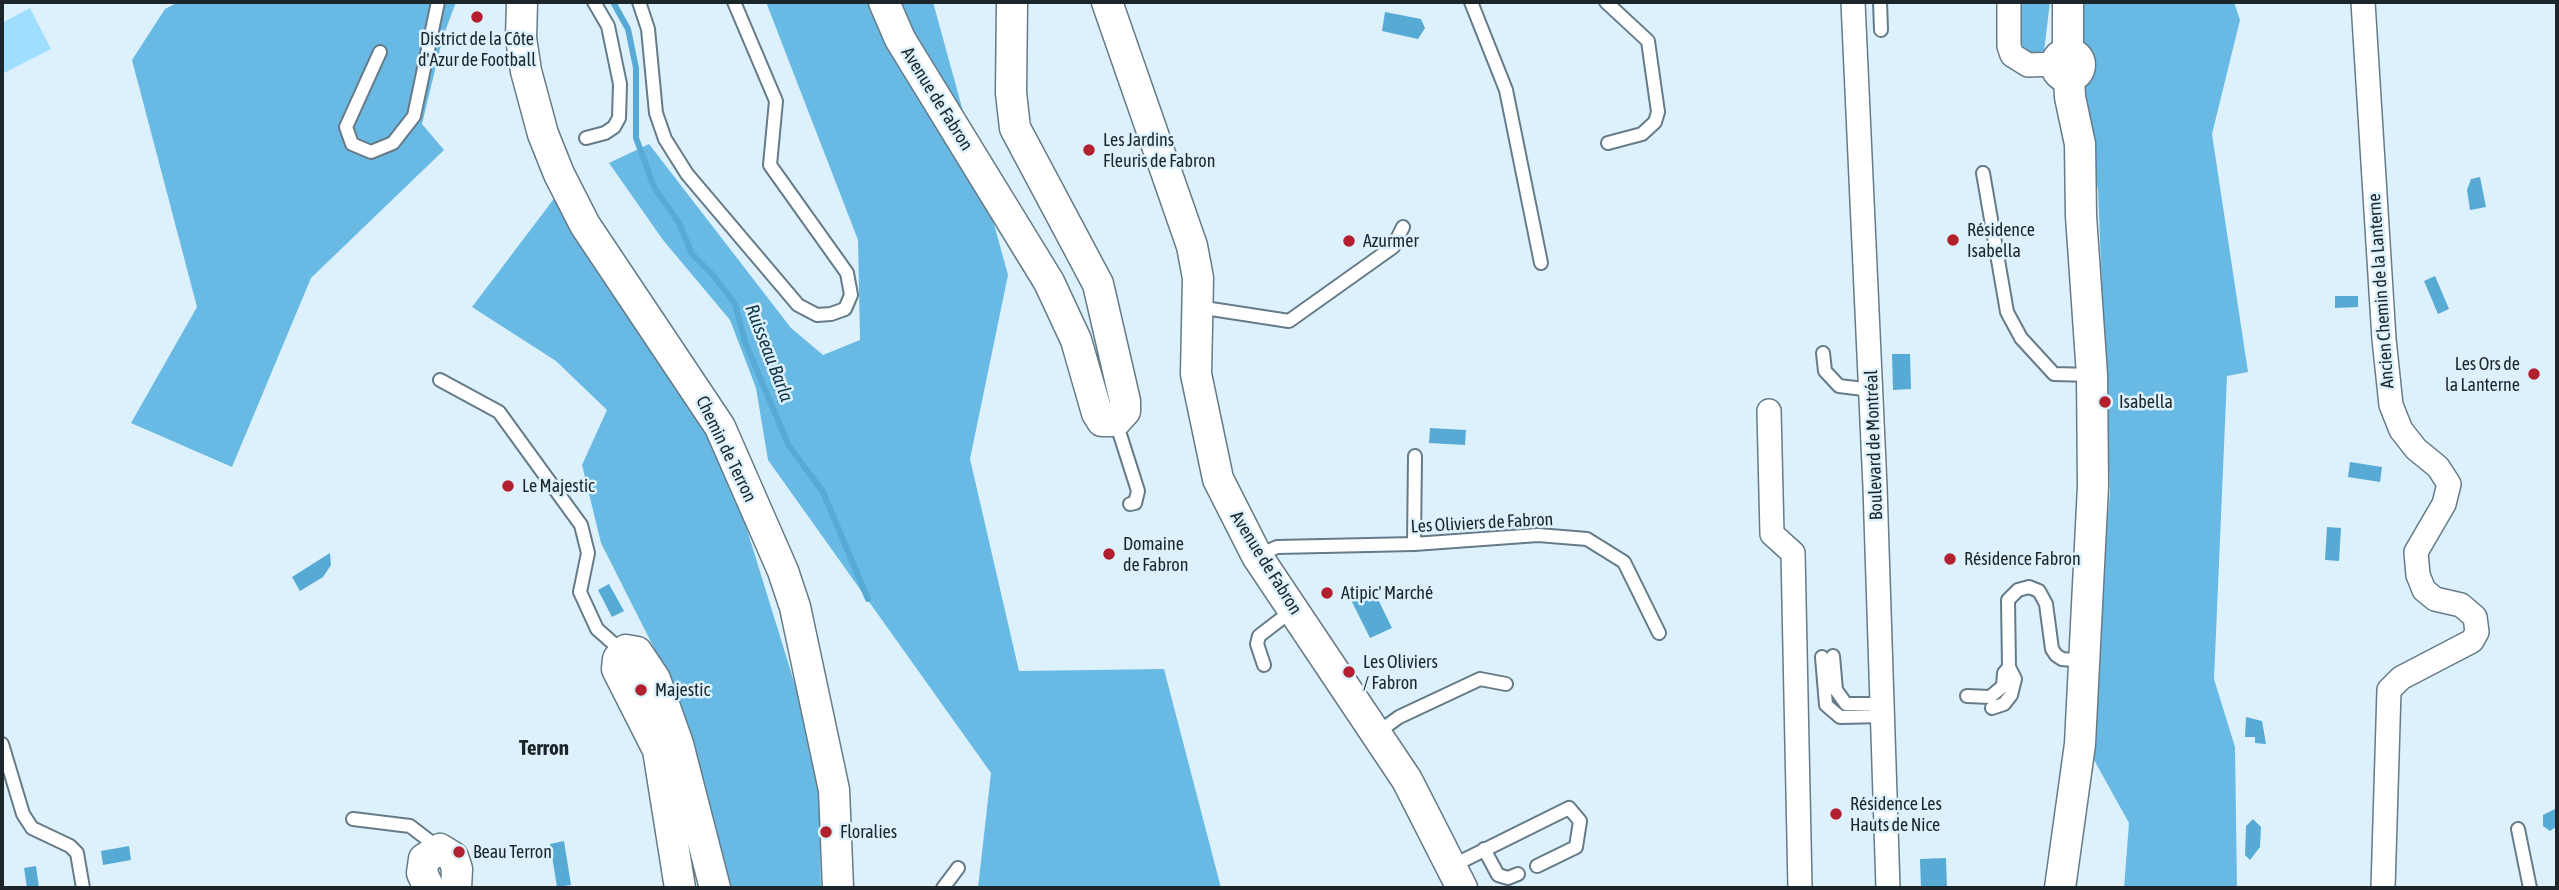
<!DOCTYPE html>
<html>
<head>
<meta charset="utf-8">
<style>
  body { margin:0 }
  #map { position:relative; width:2559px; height:890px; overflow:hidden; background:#ddf1fc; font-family:"Asap Condensed",sans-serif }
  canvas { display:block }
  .frame { position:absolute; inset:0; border:4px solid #1c252a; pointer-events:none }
</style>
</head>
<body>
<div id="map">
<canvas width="2559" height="890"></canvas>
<div class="frame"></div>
</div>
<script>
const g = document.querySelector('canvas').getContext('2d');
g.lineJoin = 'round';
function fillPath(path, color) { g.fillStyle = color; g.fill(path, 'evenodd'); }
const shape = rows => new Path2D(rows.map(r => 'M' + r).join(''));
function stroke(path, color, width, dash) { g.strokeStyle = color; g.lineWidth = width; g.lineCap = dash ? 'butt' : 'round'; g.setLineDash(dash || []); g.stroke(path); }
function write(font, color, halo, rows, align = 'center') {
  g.font = font + ' "Asap Condensed",sans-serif'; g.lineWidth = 5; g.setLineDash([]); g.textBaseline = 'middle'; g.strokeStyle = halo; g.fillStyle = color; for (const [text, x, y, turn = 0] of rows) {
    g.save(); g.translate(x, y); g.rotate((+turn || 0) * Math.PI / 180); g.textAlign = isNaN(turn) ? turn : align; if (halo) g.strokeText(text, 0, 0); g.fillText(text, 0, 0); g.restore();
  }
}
const green = shape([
  [30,8,51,49,2,74,2,23]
]);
const forest = shape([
  [178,2,456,2,443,37,422,124,444,150,311,278,232,467,131,423,197,307,132,60,165,9],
  [766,2,933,2,1008,275,970,459,1019,671,1164,669,1221,888,978,888,991,773,768,460,756,388,730,320,663,240,609,163,649,144,791,328,823,355,860,340,858,240],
  [2020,2,2050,2,2044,51,2025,54,2020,36],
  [2078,2,2234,2,2240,20,2212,134,2248,372,2227,376,2214,679,2235,747,2237,888,2124,888,2129,823,2088,749,2110,491,2098,190,2078,88,2088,65,2076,50],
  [556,196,727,465,818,759,821,888,723,888,657,654,601,543,582,465,607,410,556,361,472,307]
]);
const water = shape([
  [1385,12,1421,19,1425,28,1418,39,1382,31],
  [2480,177,2486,207,2470,210,2467,190,2471,179],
  [2435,276,2449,309,2438,314,2424,281],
  [2335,296,2358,296,2358,307,2335,308],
  [1892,354,1910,354,1911,389,1893,390],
  [1430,428,1466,430,1465,445,1429,443],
  [2350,462,2382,467,2380,482,2348,477],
  [2327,527,2341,528,2339,561,2325,560],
  [330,553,331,565,323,577,300,591,292,577],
  [609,584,624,611,612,617,598,590],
  [1372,587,1392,628,1370,638,1350,598],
  [2246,717,2262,721,2266,744,2255,743,2255,737,2245,737],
  [2557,808,2557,826,2550,831,2543,826,2543,815],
  [2253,819,2261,827,2260,847,2250,860,2245,855,2246,826],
  [564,841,571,885,557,887,550,844],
  [129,846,131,860,103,865,101,851],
  [1946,858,1947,888,1921,888,1920,859],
  [36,866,39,888,27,888,24,868]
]);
const stream = shape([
  [613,2,628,29,636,68,636,138,654,187,679,223,692,254,712,274,735,304,745,342,789,446,823,492,868,599]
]);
const service = shape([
  [639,2,648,29,656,113,665,139,687,174,798,305,817,315,831,314,845,309,851,295,847,273,770,165,776,101,734,2],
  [1471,2,1506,90,1541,263],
  [1606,2,1648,41,1658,112,1655,122,1642,134,1608,143],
  [1880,2,1881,30],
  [380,52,346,127,352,144,371,152,393,143,414,116,438,2],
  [586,138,605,133,614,127,619,118,620,84,608,26,594,2],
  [1983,173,2007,312,2021,338,2054,374,2092,375],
  [1198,307,1289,321,1393,247,1403,227],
  [1823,353,1825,371,1839,386,1872,390],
  [440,380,499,412,581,525,588,553,580,592,597,629,623,652],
  [1116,422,1138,491,1135,503,1130,504],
  [1414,544,1415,456],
  [1257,556,1277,547,1414,544,1538,535,1587,539,1624,562,1659,633],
  [1833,656,1836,690,1846,704,1883,704],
  [1822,657,1826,705,1840,717,1884,716],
  [1264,665,1257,644,1259,636,1294,609],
  [1967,696,1990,697,2003,686,2004,673,2009,667,2008,600,2018,590,2029,587,2039,591,2046,604,2052,649,2056,655,2062,659,2083,661],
  [1992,708,2004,704,2011,695,2015,679,2009,667],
  [1377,733,1399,717,1480,679,1506,684],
  [2,744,23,814,32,828,70,846,77,853,83,888],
  [353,819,410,826,440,849],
  [2518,829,2530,888],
  [1484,849,1498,875,1508,878,1518,874],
  [1452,866,1569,808,1580,821,1576,847,1537,866],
  [943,888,958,868]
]);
const minor = shape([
  [1853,2,1875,487,1888,888],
  [2009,2,2009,46,2012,55,2028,65,2056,64],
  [2363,2,2384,339,2391,405,2401,430,2416,449,2438,467,2449,484,2444,504,2416,552,2418,575,2424,590,2435,599,2461,605,2475,617,2477,632,2472,641,2401,678,2389,690,2383,888],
  [1769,411,1772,534,1793,553,1800,888]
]);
const tertiary = shape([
  [522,2,521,38,526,71,543,134,559,174,585,225,720,427,783,571,795,607,834,790,838,888],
  [884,2,900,39,1049,282,1076,340,1097,413,1102,421,1116,421,1125,411,1125,401,1098,284,1015,128,1011,93,1012,2],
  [1107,2,1192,246,1198,278,1196,374,1218,479,1257,556,1407,780,1462,888],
  '2056 65a12 12 0 1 1 24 0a12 12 0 1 1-24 0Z',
  [2068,53,2068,2],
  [429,888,422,873,424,859,440,849,453,857,457,869,456,888],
  [680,888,658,750,617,669,618,659,626,650,637,652,655,679,678,744,715,888],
  [2060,888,2080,744,2093,486,2092,375,2081,216,2080,144,2070,97,2069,77]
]);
const markers = [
  [477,17,7,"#b2202f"],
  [1089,150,7,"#b2202f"],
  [1953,240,7,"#b2202f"],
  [1349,241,7,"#b2202f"],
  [2534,374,7,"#b2202f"],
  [2105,402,7,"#b2202f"],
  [508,486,7,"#b2202f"],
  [1109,554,7,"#b2202f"],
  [1950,559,7,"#b2202f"],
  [1327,593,7,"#b2202f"],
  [1349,672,7,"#b2202f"],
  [641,690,7,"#b2202f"],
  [1836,814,7,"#b2202f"],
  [826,832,7,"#b2202f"],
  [459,852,7,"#b2202f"]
];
const poiNames = [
  ["District de la Côte",477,39,"center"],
  ["d'Azur de Football",477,60,"center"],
  ["Les Jardins",1103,140],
  ["Fleuris de Fabron",1103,161],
  ["Résidence",1967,230],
  ["Isabella",1967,251],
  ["Azurmer",1363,241],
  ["Les Ors de",2520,364,"right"],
  ["la Lanterne",2520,385,"right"],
  ["Isabella",2119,402],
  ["Le Majestic",522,486],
  ["Domaine",1123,544],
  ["de Fabron",1123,565],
  ["Résidence Fabron",1964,559],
  ["Atipic' Marché",1341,593],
  ["Les Oliviers",1363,662],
  ["/ Fabron",1363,683],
  ["Majestic",655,690],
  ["Résidence Les",1850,804],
  ["Hauts de Nice",1850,825],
  ["Floralies",840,832],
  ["Beau Terron",473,852]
];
const streetNames = [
  ["Avenue de Fabron",937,99,58],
  ["Ancien Chemin de la Lanterne",2381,291,-94],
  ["Boulevard de Montréal",1874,445,-92],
  ["Chemin de Terron",726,449,64],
  ["Les Oliviers de Fabron",1482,523,-3],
  ["Avenue de Fabron",1266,563,58]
];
const waterNames = [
  ["Ruisseau Barla",769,353,69]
];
const quarterNames = [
  ["Terron",544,748]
];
fillPath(green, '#a0deff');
fillPath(forest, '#68bae5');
fillPath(water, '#57aad4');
stroke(stream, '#57aad4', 6);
stroke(service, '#657b88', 16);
stroke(minor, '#657b88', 26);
stroke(tertiary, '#657b88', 33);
stroke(service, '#fff', 12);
stroke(minor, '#fff', 23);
stroke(tertiary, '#fff', 30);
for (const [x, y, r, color] of markers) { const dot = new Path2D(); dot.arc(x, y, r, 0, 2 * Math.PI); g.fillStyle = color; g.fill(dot); stroke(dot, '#ddf1fc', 2.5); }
write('18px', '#1c252a', '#ddf1fc', poiNames, 'left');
write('18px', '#1c252a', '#ddf1fc', streetNames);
write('italic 19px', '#103547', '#ddf1fc', waterNames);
write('bold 21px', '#1c252a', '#ddf1fc', quarterNames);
</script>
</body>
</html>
